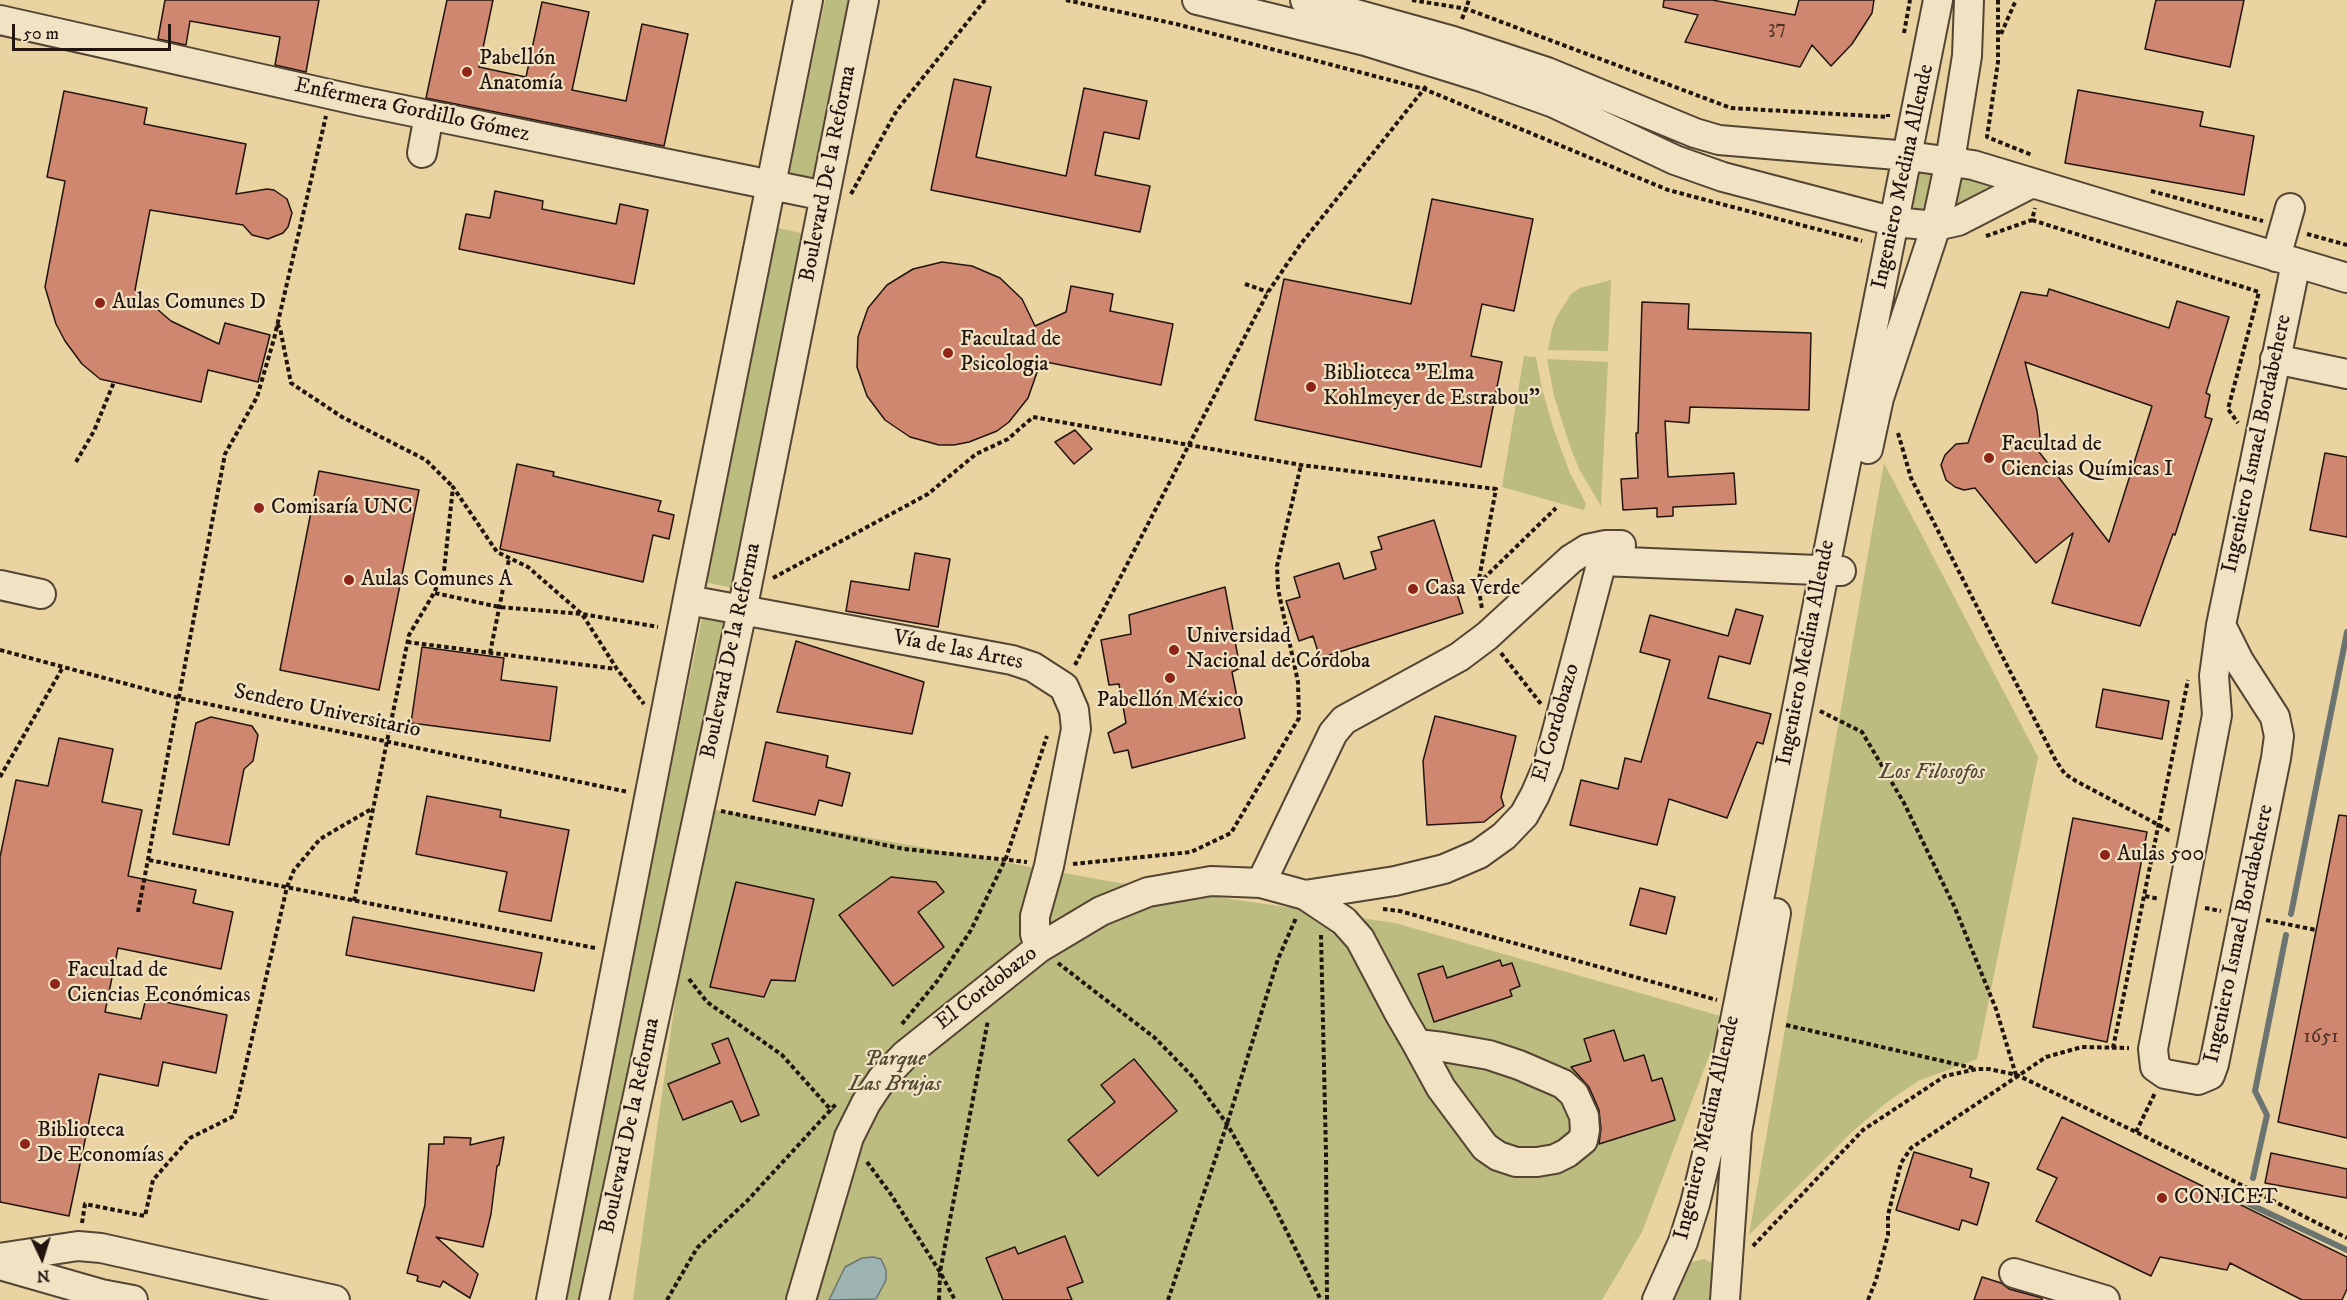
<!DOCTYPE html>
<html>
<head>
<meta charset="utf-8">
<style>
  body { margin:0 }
  #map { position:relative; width:2347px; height:1300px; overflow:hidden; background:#e8d3a1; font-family:"IM FELL DW Pica",serif }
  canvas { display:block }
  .north { position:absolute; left:12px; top:1228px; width:60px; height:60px; -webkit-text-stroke:4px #f0e2c2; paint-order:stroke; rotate:176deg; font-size:16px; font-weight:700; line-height:24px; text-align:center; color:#221510 }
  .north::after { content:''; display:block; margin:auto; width:21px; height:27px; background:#221510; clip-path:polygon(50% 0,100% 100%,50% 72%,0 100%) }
  .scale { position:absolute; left:12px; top:24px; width:159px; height:27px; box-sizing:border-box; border:3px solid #221510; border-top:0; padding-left:8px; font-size:18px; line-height:21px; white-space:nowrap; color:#221510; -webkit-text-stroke:4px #f0e2c2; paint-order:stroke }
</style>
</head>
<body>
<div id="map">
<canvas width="2347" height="1300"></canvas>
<div class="north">N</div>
<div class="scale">50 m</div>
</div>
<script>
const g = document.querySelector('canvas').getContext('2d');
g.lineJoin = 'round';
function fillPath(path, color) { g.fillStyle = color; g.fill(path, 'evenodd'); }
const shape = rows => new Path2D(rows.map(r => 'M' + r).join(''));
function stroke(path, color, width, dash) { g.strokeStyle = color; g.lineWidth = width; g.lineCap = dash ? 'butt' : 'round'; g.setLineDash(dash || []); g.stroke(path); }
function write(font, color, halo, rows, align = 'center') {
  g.font = font + ' "IM FELL DW Pica",serif'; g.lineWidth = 4.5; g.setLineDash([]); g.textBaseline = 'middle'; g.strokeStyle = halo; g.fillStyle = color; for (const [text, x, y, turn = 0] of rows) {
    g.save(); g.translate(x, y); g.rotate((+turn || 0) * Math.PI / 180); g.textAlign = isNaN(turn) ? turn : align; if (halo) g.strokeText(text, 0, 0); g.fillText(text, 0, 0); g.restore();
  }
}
const green = shape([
  [825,0,855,0,816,184,788,179],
  [1916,170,1935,174,1931,202,1921,209,1912,208,1907,202],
  [1956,171,1996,183,1945,211],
  [778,228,805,234,732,588,705,582],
  [1611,280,1608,351,1548,350,1552,329,1557,316,1571,294,1580,288],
  [1524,356,1536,357,1542,389,1554,430,1570,473,1586,504,1584,510,1502,487],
  [1547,359,1608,362,1601,506,1579,469,1570,446,1554,396],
  [1884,463,2038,757,1977,1059,1918,1081,1886,1103,1853,1131,1749,1235],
  [702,618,729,624,589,1300,561,1300],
  [699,807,1108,881,1395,923,1724,1017,1642,1232,1602,1300,633,1300,677,988],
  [1704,1259,1714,1264,1715,1300,1672,1300,1692,1262]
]);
const water = shape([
  [873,1257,881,1259,886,1270,886,1280,876,1299,829,1300,845,1267,862,1258,873,1257]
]);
const stream = shape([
  [2291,914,2347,632],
  [2253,1178,2267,1115,2255,1091,2286,935],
  [2248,1200,2247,1203,2347,1250]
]);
const building = shape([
  [165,0,319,0,306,72,275,65,280,37,190,21,186,45,158,39,165,0],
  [447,0,493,0,479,67,526,77,542,2,589,12,572,90,626,101,642,24,688,34,664,146,426,98,447,0],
  [1664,0,1712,0,1795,15,1799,0,1874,0,1872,13,1852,44,1831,66,1812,45,1800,67,1685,42,1698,15,1663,7,1664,0],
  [2156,0,2244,0,2230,67,2145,49,2156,0],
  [954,79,991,87,976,157,1066,176,1084,88,1147,101,1139,139,1104,132,1095,175,1150,186,1140,232,931,190,954,79],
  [2078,90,2203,112,2200,126,2254,136,2244,195,2065,163,2078,90],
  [64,91,147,108,144,124,246,144,236,194,267,189,274,190,287,199,292,213,288,227,283,233,268,239,252,235,243,225,150,210,135,290,171,321,219,344,225,323,270,335,258,382,208,370,201,402,100,379,82,364,65,341,56,324,45,287,65,181,47,177,64,91],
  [495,191,543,201,542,209,616,224,620,204,648,210,634,284,459,249,466,214,490,218,495,191],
  [1432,199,1533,219,1514,311,1482,304,1471,356,1502,362,1481,467,1255,420,1284,279,1411,304,1432,199],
  [942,262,972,266,1000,278,1022,299,1035,326,1066,312,1071,286,1113,294,1110,311,1173,324,1161,385,1041,361,1028,398,1009,422,997,431,969,442,954,445,939,445,910,437,885,420,867,396,857,367,858,337,868,308,887,285,913,269,942,262],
  [2049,289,2169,328,2177,301,2229,317,2206,393,2210,395,2205,417,2212,419,2175,535,2173,534,2140,626,2052,603,2073,533,2036,563,1975,488,1964,490,1955,487,1946,480,1941,465,1945,455,1956,444,1968,443,2021,292,2047,296,2049,289],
  [2025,362,2152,406,2109,542,2036,448,2040,436,2037,411,2025,362],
  [1642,302,1689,304,1688,329,1811,333,1809,410,1690,407,1689,423,1665,421,1668,477,1734,473,1736,504,1673,507,1673,516,1657,517,1657,508,1623,510,1621,479,1638,478,1636,433,1638,433,1642,302],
  [1075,430,1092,449,1074,464,1055,442,1075,430],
  [2325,453,2347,457,2347,537,2310,530,2325,453],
  [517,464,554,472,553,476,661,501,658,511,674,515,669,539,653,535,643,582,500,549,517,464],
  [319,471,419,490,379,690,280,670,319,471],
  [1434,520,1463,613,1320,658,1313,636,1299,641,1286,601,1300,597,1294,577,1339,563,1344,579,1376,569,1371,552,1382,549,1378,537,1434,520],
  [915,553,950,559,938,627,846,611,851,581,909,590,915,553],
  [1225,587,1240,668,1232,672,1245,738,1132,768,1128,750,1114,753,1108,733,1126,723,1119,684,1109,685,1101,640,1131,634,1129,615,1225,587],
  [1736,609,1763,616,1750,664,1719,656,1708,698,1771,714,1763,744,1757,742,1727,818,1669,799,1657,845,1570,825,1581,780,1618,789,1625,758,1641,762,1670,660,1640,652,1650,615,1728,636,1736,609],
  [796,641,924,682,912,734,777,712,796,641],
  [422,647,504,658,501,680,557,687,550,741,411,723,422,647],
  [2103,689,2169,701,2162,739,2096,727,2103,689],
  [1435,716,1516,736,1501,797,1504,806,1484,822,1427,825,1423,761,1435,716],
  [211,717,252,726,258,735,253,761,244,769,229,845,173,834,196,723,211,717],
  [59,738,113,749,102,802,142,810,128,876,196,890,193,903,233,912,221,969,118,948,105,1012,141,1019,146,998,227,1015,216,1073,163,1062,158,1086,99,1074,69,1216,0,1202,0,857,16,780,48,786,59,738],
  [766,742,828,756,826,767,850,773,842,806,819,800,815,815,753,801,766,742],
  [427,796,501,810,500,817,569,830,551,921,499,911,507,872,416,854,427,796],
  [2339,815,2347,816,2347,1138,2278,1122,2339,815],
  [2073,818,2147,832,2107,1042,2033,1027,2073,818],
  [891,877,936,882,944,892,918,912,944,947,893,986,839,915,891,877],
  [736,882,814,899,795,981,771,980,764,997,710,987,736,882],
  [1640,888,1675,897,1666,934,1630,925,1640,888],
  [353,917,542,953,534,991,346,955,353,917],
  [1500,960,1502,966,1512,963,1520,986,1510,990,1512,996,1434,1022,1418,974,1443,966,1447,978,1500,960],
  [1614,1030,1624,1061,1644,1055,1652,1081,1662,1078,1675,1120,1599,1144,1601,1129,1599,1110,1589,1087,1571,1067,1591,1061,1584,1039,1614,1030],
  [728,1038,759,1115,741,1122,732,1101,683,1120,668,1084,720,1063,712,1044,728,1038],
  [1134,1059,1177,1111,1098,1176,1068,1140,1115,1102,1101,1085,1134,1059],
  [2062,1117,2347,1257,2347,1289,2342,1300,2302,1300,2230,1263,2227,1270,2160,1257,2151,1276,2036,1221,2057,1178,2037,1169,2062,1117],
  [444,1137,471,1138,470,1145,504,1137,499,1165,497,1166,491,1214,483,1247,436,1237,478,1274,470,1298,443,1281,440,1287,417,1281,418,1276,407,1273,425,1205,429,1144,444,1144,444,1137],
  [1914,1152,1972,1169,1970,1177,1989,1183,1977,1225,1962,1220,1959,1230,1896,1210,1914,1152],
  [2271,1153,2347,1169,2347,1198,2265,1183,2271,1153],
  [1065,1236,1083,1282,1067,1288,1072,1300,1003,1300,986,1258,1015,1247,1018,1254,1065,1236],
  [1982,1277,2001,1283,2009,1289,2042,1298,2042,1300,1974,1300,1982,1277]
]);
const path = shape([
  [1066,0,1176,24,1424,89,1668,190,1862,241],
  [1412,0,1467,9,1731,108,1888,117,1888,114],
  [1998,0,1998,62,1987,137,2032,155],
  [1462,19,1469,0],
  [1904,33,1910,0],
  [2001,34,2016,0],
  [2151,191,2263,221],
  [851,194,897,110,985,0],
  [2032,220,2259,292,2228,409,2238,423],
  [2307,234,2347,245],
  [1986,236,2032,220,2035,208],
  [1245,284,1268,292],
  [277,324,280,328,291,383,342,417,426,460,453,487],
  [1898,433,1911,478,2056,761,2065,774,2076,781,2172,832],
  [76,462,94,431,114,382],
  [773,578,928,494,976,454,1008,439,1033,417,1301,465,1496,489,1478,584,1482,609],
  [1478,584,1556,508],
  [435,593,499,607,582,614,658,627],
  [407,642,616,669],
  [0,650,179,698,628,792],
  [490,653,509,559],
  [1501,653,1541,704],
  [1075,665,1268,292,1300,245,1428,84],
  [1820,711,1862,732,1904,803,1955,908,1996,1009,2016,1075],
  [0,777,63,667],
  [721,811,904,849,1027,862],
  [149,860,595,948],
  [1073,864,1191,852,1231,833,1299,718,1298,682,1278,589,1277,566,1301,465],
  [2145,896,2159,899],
  [354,901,409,635,434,593,444,571,453,487,497,552,528,567,582,614,617,669,644,704],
  [2205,908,2221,911],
  [1383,909,1400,911,1717,1000],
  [138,912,225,454,257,397,274,339,326,116],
  [2266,920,2316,930],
  [1321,935,1326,1153,1327,1300],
  [1058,963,1155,1038,1193,1077,1227,1124,1274,1206,1321,1300],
  [689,979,707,1002,782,1055,832,1111],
  [902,1024,938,980,971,930,1006,858,1047,736],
  [1786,1025,1973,1068],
  [2113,1048,2188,680],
  [2136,1132,2155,1093],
  [867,1162,890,1193,940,1272,955,1300],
  [82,1223,85,1204,145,1216,153,1180,174,1156,190,1138,234,1116,287,887,294,870,320,839,373,808],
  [1753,1246,1863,1130,1945,1076,1977,1069,1989,1069,2017,1075,2136,1132,2347,1238],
  [667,1300,697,1248,747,1201,836,1104],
  [939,1300,940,1272,988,1020],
  [1168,1300,1227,1124,1278,959,1296,918],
  [1868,1300,1876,1280,1888,1235,1888,1215,1901,1163,1911,1148,2046,1057,2082,1047,2129,1048]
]);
const minor = shape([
  [1197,0,1365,41,1484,78,1554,103,1675,160,1723,177,1895,222,1936,226,1958,221,2032,183],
  [1305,0,1453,41,1547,72,1695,133,1719,140,1909,156,1973,165,2347,278],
  [0,20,360,101,825,196],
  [422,153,429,115],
  [2276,257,2290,208],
  [2275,359,2347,374],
  [1868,449,1879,398,1936,226,1950,161,1967,56,1969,0],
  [0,585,41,594],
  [688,600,1012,660,1033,667,1064,687,1074,710,1076,729,1049,866,1035,916,1035,934,1039,948],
  [2221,625,2239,661,2275,717,2279,736,2276,758,2214,1064,2210,1075,2198,1080,2165,1074,2155,1067,2153,1049,2217,715,2214,676,2221,625,2296,263],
  [1261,883,1333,733,1344,720,1459,657,1487,636,1571,559,1587,549,1606,545,1621,545],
  [1305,895,1344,921,1360,939,1399,1013,1417,1044,1441,1088,1485,1147,1498,1156,1516,1162,1537,1162,1555,1159,1567,1153,1583,1140,1585,1130,1584,1116,1574,1094,1563,1084,1519,1065,1489,1055,1443,1047,1417,1044],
  [0,1258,78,1246,101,1248,335,1300],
  [0,1265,101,1294,133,1300],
  [2014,1273,2105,1300],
  [551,1300,691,583,808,0],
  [594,1300,742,611,864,0],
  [801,1300,849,1137,866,1103,882,1079,905,1055,1039,948,1101,911,1148,892,1211,881,1261,883,1305,895,1395,881,1444,869,1479,854,1504,836,1524,815,1535,795,1548,765,1602,561,1841,571],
  [1657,1300,1683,1242,1695,1204,1715,1121,1938,0],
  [1725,1300,1737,1132,1776,913]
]);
const markers = [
  [467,72,6,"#8f2418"],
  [100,303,6,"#8f2418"],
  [948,353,6,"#8f2418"],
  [1311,387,6,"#8f2418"],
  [1989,458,6,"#8f2418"],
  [259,508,6,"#8f2418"],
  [349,580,6,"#8f2418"],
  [1413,589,6,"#8f2418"],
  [1174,650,6,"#8f2418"],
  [1170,678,6,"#8f2418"],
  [2105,855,6,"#8f2418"],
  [55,984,6,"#8f2418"],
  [25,1144,6,"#8f2418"],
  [2162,1198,6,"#8f2418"]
];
const numberNames = [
  ["37",1777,29],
  ["1651",2321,1038]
];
const poiNames = [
  ["Pabellón",479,59],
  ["Anatomía",479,84],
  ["Aulas Comunes D",112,303],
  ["Facultad de",960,340],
  ["Psicologia",960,365],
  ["Biblioteca \"Elma",1323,374],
  ["Kohlmeyer de Estrabou\"",1323,399],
  ["Facultad de",2001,445],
  ["Ciencias Químicas I",2001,470],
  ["Comisaría UNC",271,508],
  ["Aulas Comunes A",361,580],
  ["Casa Verde",1425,589],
  ["Universidad",1186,637],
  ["Nacional de Córdoba",1186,662],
  ["Pabellón México",1170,701,"center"],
  ["Aulas 500",2117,855],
  ["Facultad de",67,971],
  ["Ciencias Económicas",67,996],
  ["Biblioteca",37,1131],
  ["De Economías",37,1156],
  ["CONICET",2174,1198]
];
const streetNames = [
  ["Enfermera Gordillo Gómez",412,111,12],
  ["Boulevard De la Reforma",829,174,-79],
  ["Ingeniero Medina Allende",1904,177,-78],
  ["Ingeniero Ismael Bordabehere",2258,444,-78],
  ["Boulevard De la Reforma",732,651,-78],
  ["Vía de las Artes",958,651,11],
  ["Ingeniero Medina Allende",1807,653,-79],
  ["Sendero Universitario",327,712,12],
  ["El Cordobazo",1557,723,-74],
  ["Ingeniero Ismael Bordabehere",2240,934,-78],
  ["El Cordobazo",987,989,-38],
  ["Boulevard De la Reforma",631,1126,-78],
  ["Ingeniero Medina Allende",1708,1128,-77]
];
const parkNames = [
  ["Los Filosofos",1932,773],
  ["Parque",895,1060],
  ["Las Brujas",895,1085]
];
fillPath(green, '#bcbb80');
fillPath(water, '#9eb4b2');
stroke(water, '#6c7471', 1.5);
stroke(stream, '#6c7471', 6);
fillPath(building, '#cf886f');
stroke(building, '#221510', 1.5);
stroke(minor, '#544434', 32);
stroke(path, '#221510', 4, [4.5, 3]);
stroke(minor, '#f0e2c2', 28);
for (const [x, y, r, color] of markers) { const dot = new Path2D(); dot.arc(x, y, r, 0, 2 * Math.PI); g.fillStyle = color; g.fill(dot); stroke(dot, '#f0e2c2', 2); }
write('20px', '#4d3228', null, numberNames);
write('22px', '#221510', '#f0e2c2', poiNames, 'left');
write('22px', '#221510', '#f0e2c2', streetNames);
write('italic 22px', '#504732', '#f0e2c2', parkNames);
</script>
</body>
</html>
